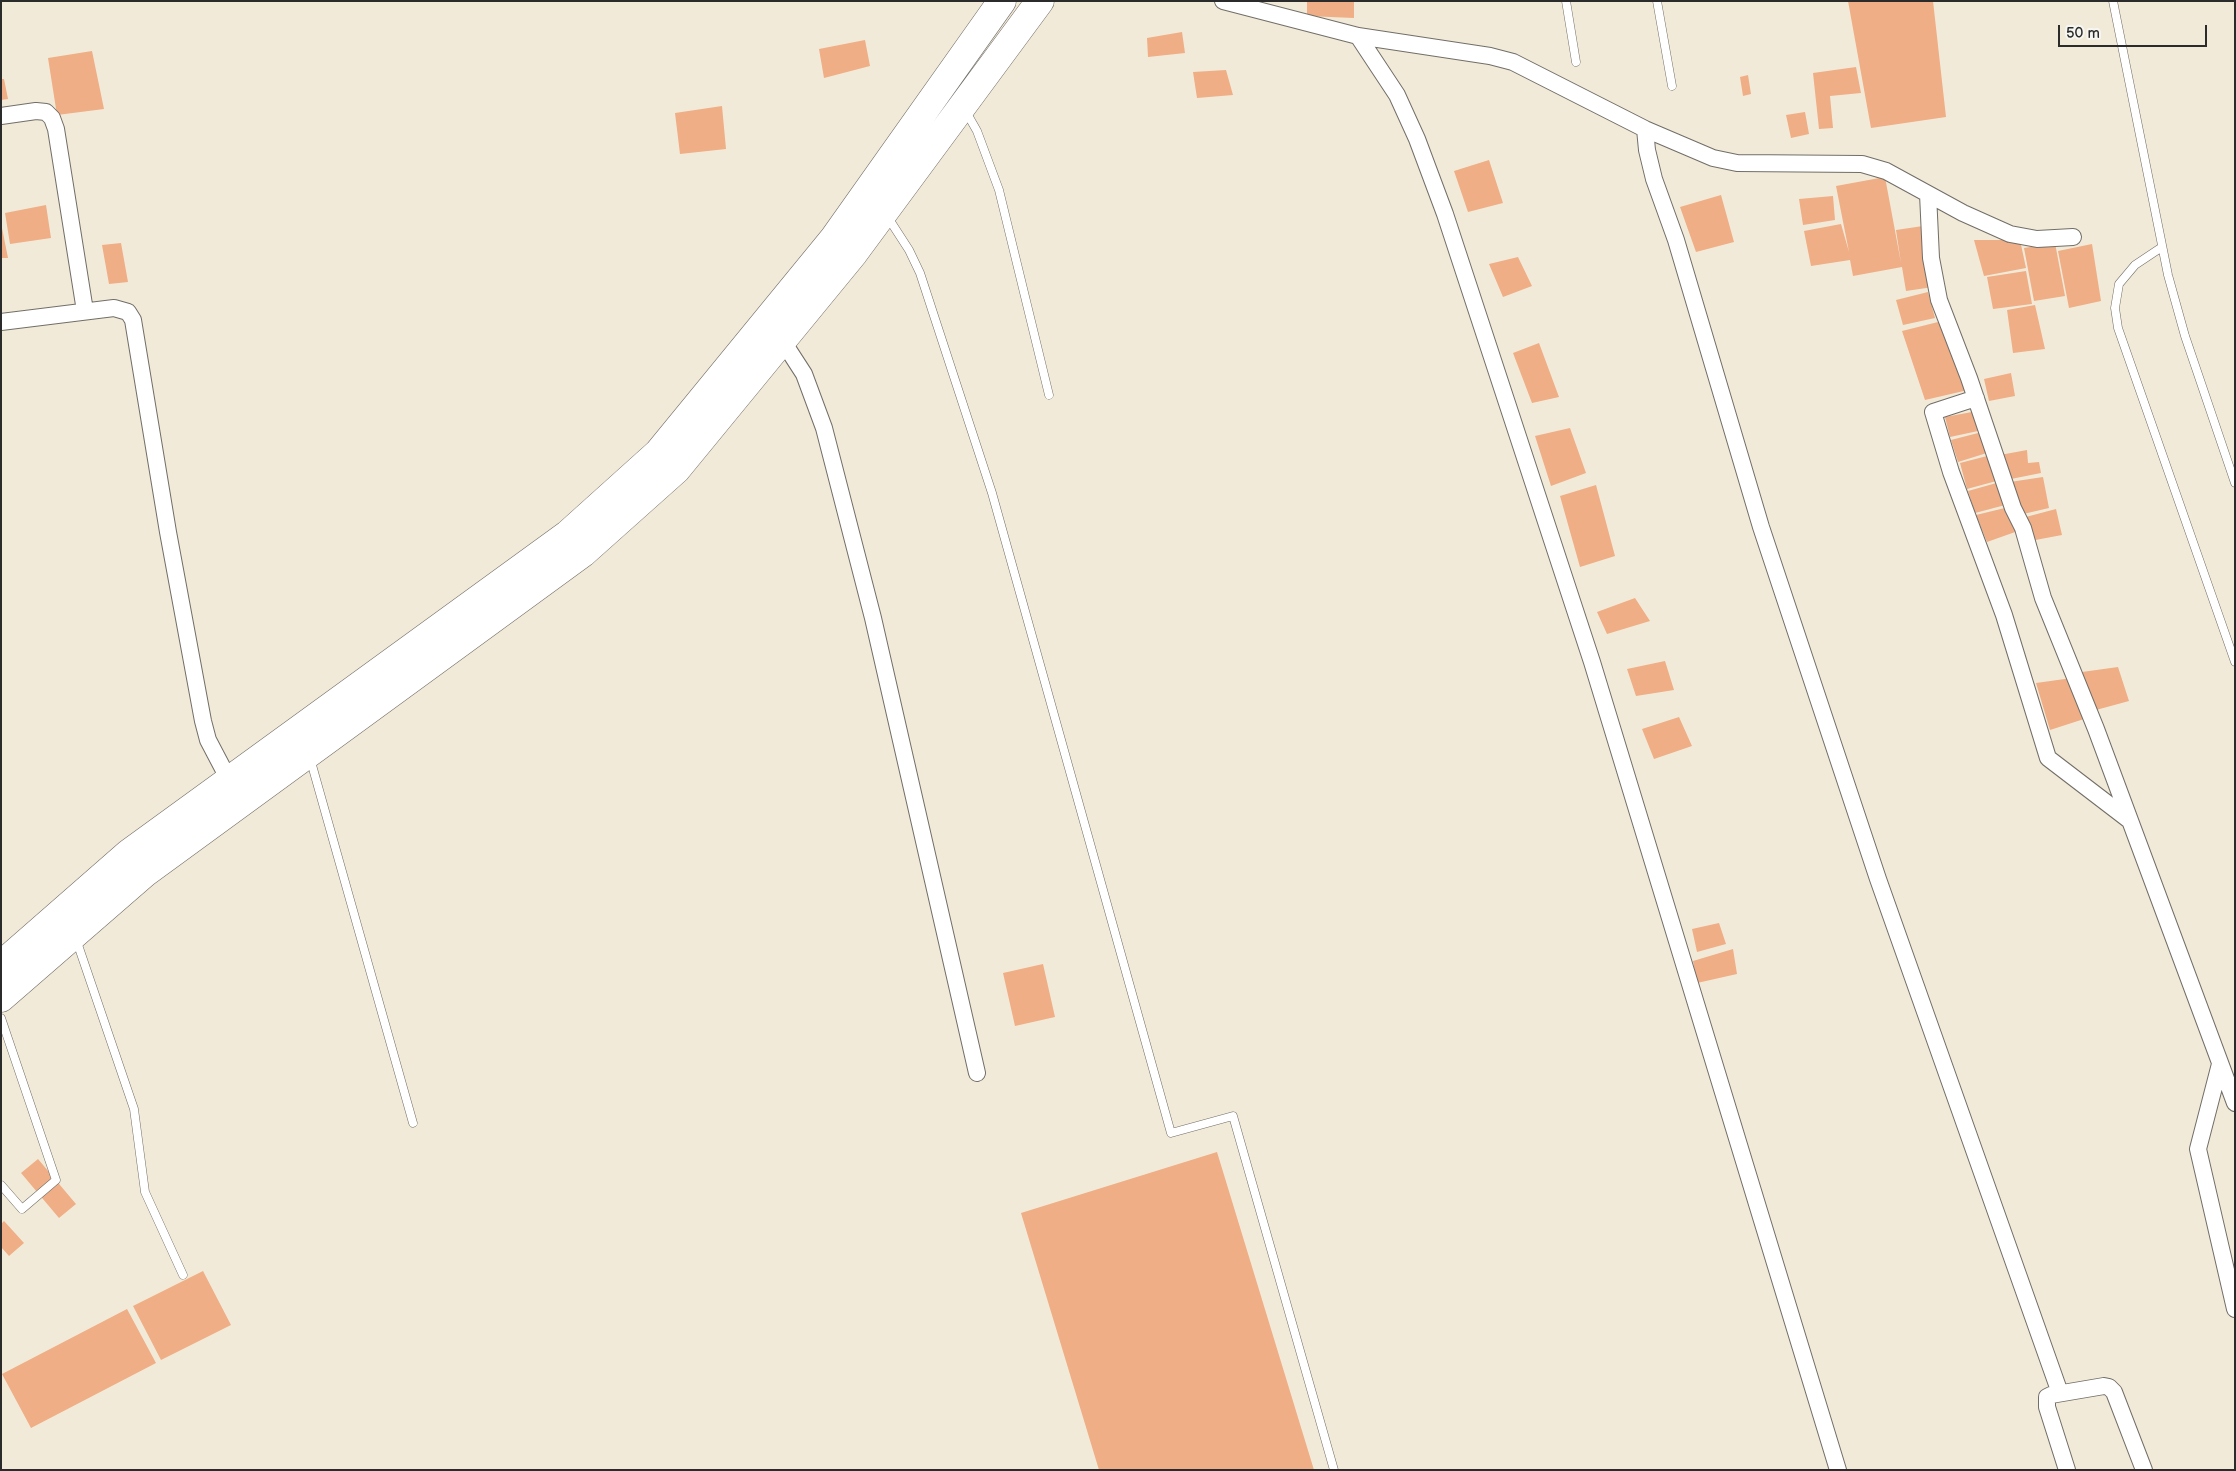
<!DOCTYPE html>
<html>
<head>
<meta charset="utf-8">
<style>
  body { margin:0 }
  #map { position:relative; width:2236px; height:1471px; overflow:hidden; background:#f2ead8; font-family:"Balsamiq Sans",sans-serif }
  canvas { display:block }
  .frame { position:absolute; inset:0; border:2px solid #2b2b2b; pointer-events:none }
  .scale { position:absolute; left:2058px; top:25px; width:149px; height:22px; box-sizing:border-box; border:2px solid #2b2b2b; border-top:0; padding-left:6px; font-size:15px; line-height:18px; white-space:nowrap; color:#2b2b2b; -webkit-text-stroke:4px #f6f6f2; paint-order:stroke }
</style>
</head>
<body>
<div id="map">
<canvas width="2236" height="1471"></canvas>
<div class="frame"></div>
<div class="scale">50 m</div>
</div>
<script>
const g = document.querySelector('canvas').getContext('2d');
g.lineJoin = 'round';
function fillPath(path, color) { g.fillStyle = color; g.fill(path, 'evenodd'); }
const shape = rows => new Path2D(rows.map(r => 'M' + r).join(''));
function stroke(path, color, width, dash) { g.strokeStyle = color; g.lineWidth = width; g.lineCap = dash ? 'butt' : 'round'; g.setLineDash(dash || []); g.stroke(path); }
const building = shape([
  [1307,1,1354,1,1354,18,1307,16],
  [1848,1,1933,1,1946,117,1871,128],
  [1182,32,1185,53,1148,57,1147,38],
  [865,40,870,66,824,78,819,49],
  [92,51,104,109,57,115,48,58],
  [1856,67,1861,93,1830,96,1833,128,1819,129,1813,73],
  [1226,70,1233,95,1197,98,1193,72],
  [1748,75,1751,94,1743,96,1740,77],
  [1,79,4,79,8,99,1,100],
  [722,106,726,149,680,154,675,113],
  [1805,112,1809,134,1791,138,1786,115],
  [1489,160,1503,203,1468,212,1454,171],
  [1885,177,1901,263,1896,230,1923,226,1933,287,1906,291,1902,267,1853,276,1850,260,1811,266,1804,231,1841,224,1849,252,1836,186],
  [1721,195,1734,242,1696,252,1680,207],
  [1833,196,1835,220,1803,225,1799,199],
  [46,205,51,238,10,244,5,213],
  [1,228,2,228,8,258,1,258],
  [1974,240,2020,240,2026,268,1984,276],
  [121,243,128,282,109,284,102,245],
  [2055,243,2065,296,2034,301,2024,248],
  [2092,244,2101,301,2069,308,2058,251],
  [1518,257,1532,286,1503,297,1489,264],
  [2026,271,2032,304,1993,309,1987,277],
  [1928,292,1935,318,1903,325,1896,300],
  [2035,305,2045,349,2013,353,2007,310],
  [1942,321,1968,390,1925,400,1902,331],
  [1539,343,1559,397,1532,403,1513,353],
  [2011,373,2015,396,1989,401,1984,379],
  [1972,412,1978,431,1950,437,1945,417],
  [1570,428,1586,473,1551,486,1535,436],
  [1982,432,1990,452,1958,462,1951,440],
  [2027,450,2028,463,2039,462,2041,473,2006,480,2000,455],
  [1991,455,2000,480,1967,489,1960,463],
  [2043,477,2049,508,2019,515,2010,482],
  [2000,482,2009,504,1975,513,1968,491],
  [1596,485,1615,556,1580,567,1560,496],
  [2009,507,2018,531,1987,542,1976,515],
  [2056,509,2062,535,2030,541,2022,518],
  [1635,598,1650,621,1607,634,1597,612],
  [1665,661,1674,690,1636,696,1627,669],
  [2118,667,2129,701,2096,710,2082,672],
  [2072,678,2084,719,2050,730,2036,683],
  [1679,717,1692,746,1654,759,1642,729],
  [1719,923,1726,944,1697,952,1692,929],
  [1733,949,1737,974,1697,983,1693,961],
  [1043,964,1055,1017,1015,1026,1003,973],
  [1217,1152,1314,1470,1099,1470,1021,1213],
  [38,1159,76,1204,59,1218,21,1173],
  [4,1221,24,1243,9,1256,1,1247,1,1224],
  [203,1271,231,1325,161,1360,133,1306],
  [127,1309,156,1363,31,1428,2,1374]
]);
const lane = shape([
  [1566,1,1576,62],
  [1657,1,1672,86],
  [2113,1,2168,275,2185,336,2235,483],
  [965,110,977,131,999,190,1049,395],
  [887,216,909,250,920,273,992,493,1171,1133,1233,1116,1334,1470],
  [2162,247,2135,265,2119,284,2115,308,2118,328,2235,662],
  [310,758,413,1123],
  [76,939,134,1109,145,1192,183,1275],
  [1,1018,56,1180,22,1209,1,1185]
]);
const street = shape([
  [1223,1,1358,36,1490,56,1513,62,1645,129,1713,158,1737,163,1862,164,1886,171,1963,213,2010,234,2037,239,2073,237],
  [1358,36,1397,95,1417,139,1445,214,1592,662,1838,1470],
  [1,116,36,111,46,112,52,118,56,129,85,311],
  [1645,129,1647,150,1654,179,1676,240,1761,527,1878,879,2060,1393],
  [1928,194,1931,258,1939,300,1969,378,2013,508,2023,528,2043,598,2096,729,2235,1103],
  [1,322,114,308,128,312,133,320,168,532,203,721,208,740,229,780],
  [782,340,804,374,824,428,873,618,977,1073],
  [1976,398,1933,412,1951,472,2004,615,2048,758,2129,820],
  [2220,1064,2198,1149,2235,1309],
  [2067,1470,2047,1407,2047,1397,2051,1395,2104,1386,2109,1387,2114,1392,2144,1470]
]);
const highway = shape([
  [1,965,129,853,568,534,658,453,834,238,1002,1],
  [1,998,145,873,583,553,676,470,854,253,1040,1]
]);
fillPath(building, '#efae85');
stroke(lane, '#716e68', 9);
stroke(street, '#716e68', 18);
stroke(highway, '#716e68', 29);
stroke(lane, '#fff', 8);
stroke(street, '#fff', 16);
stroke(highway, '#fff', 28);
</script>
</body>
</html>
